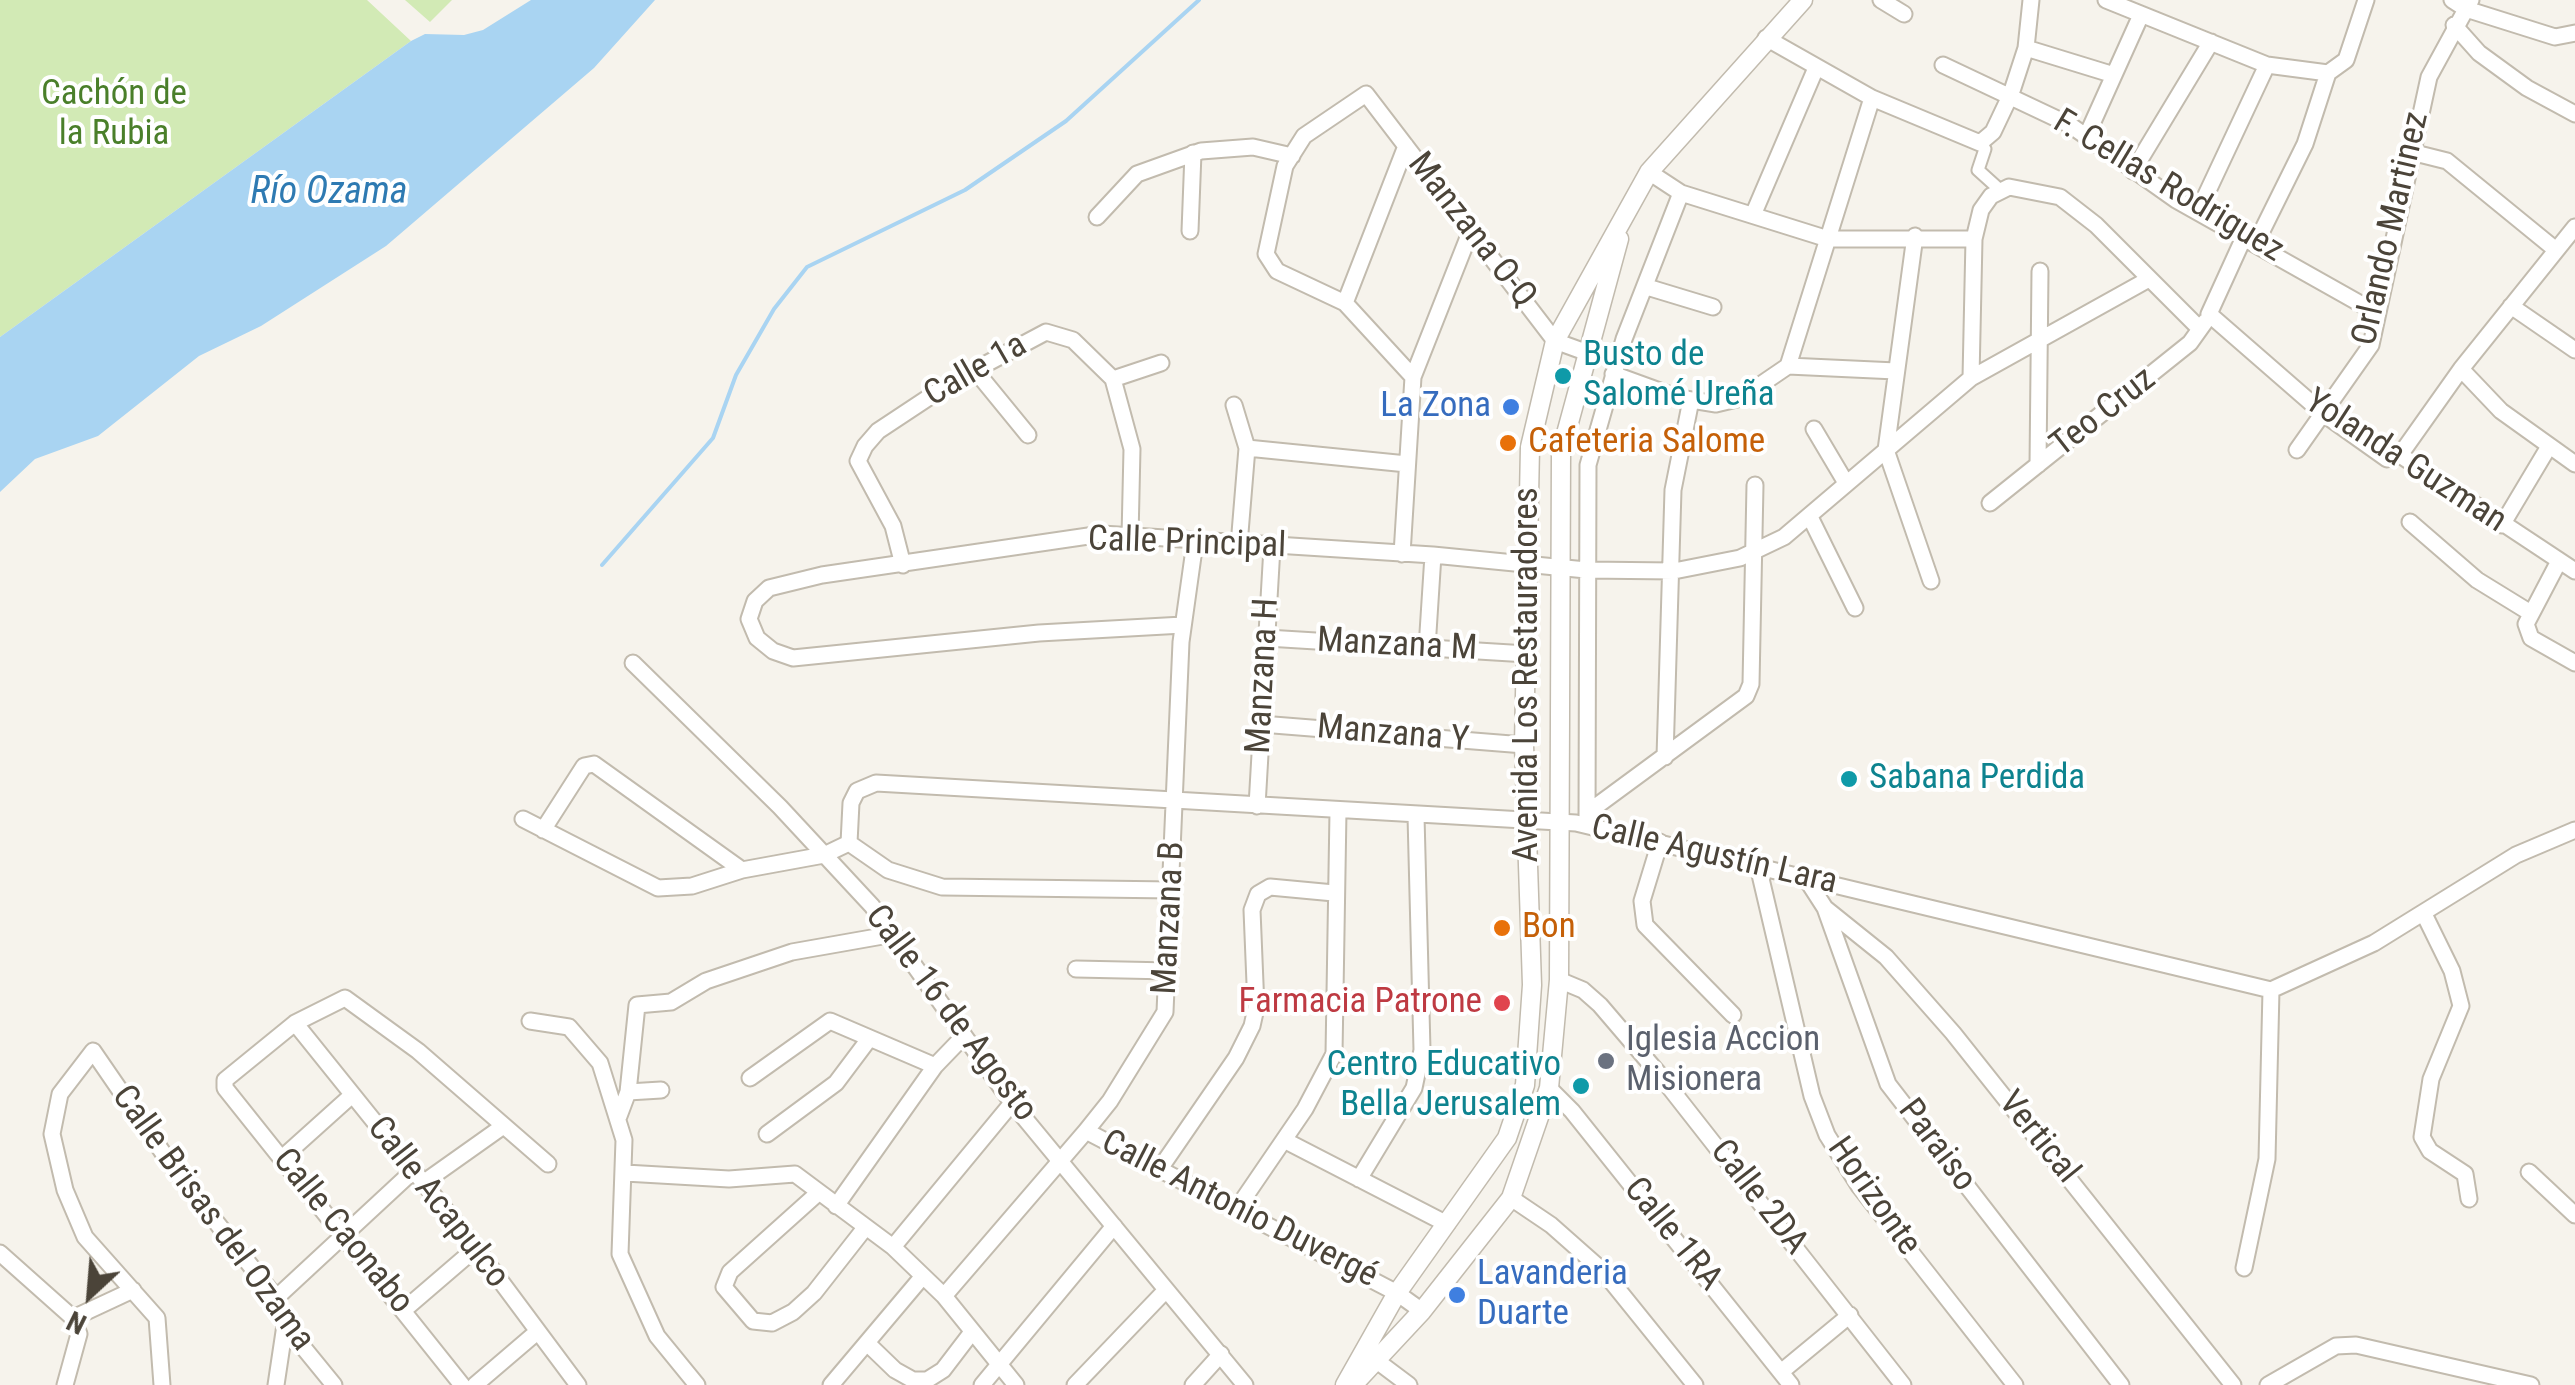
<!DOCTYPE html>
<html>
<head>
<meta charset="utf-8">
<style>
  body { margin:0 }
  #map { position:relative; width:2575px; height:1385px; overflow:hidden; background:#f6f3ec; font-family:"Roboto Condensed",sans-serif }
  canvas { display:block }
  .north { position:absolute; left:40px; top:1245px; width:100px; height:100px; -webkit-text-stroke:8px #fff; paint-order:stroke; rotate:206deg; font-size:28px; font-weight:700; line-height:40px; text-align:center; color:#4b4439 }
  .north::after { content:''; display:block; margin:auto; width:35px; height:45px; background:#4b4439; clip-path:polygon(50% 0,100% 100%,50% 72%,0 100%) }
</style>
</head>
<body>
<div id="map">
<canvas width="2575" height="1385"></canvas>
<div class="north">N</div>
</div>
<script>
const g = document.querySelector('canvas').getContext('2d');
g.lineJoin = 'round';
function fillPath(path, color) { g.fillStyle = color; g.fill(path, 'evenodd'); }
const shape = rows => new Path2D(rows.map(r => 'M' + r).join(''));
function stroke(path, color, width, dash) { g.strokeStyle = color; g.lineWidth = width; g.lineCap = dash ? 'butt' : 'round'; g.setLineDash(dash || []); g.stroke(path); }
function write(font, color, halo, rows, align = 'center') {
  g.font = font + ' "Roboto Condensed",sans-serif'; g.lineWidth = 8; g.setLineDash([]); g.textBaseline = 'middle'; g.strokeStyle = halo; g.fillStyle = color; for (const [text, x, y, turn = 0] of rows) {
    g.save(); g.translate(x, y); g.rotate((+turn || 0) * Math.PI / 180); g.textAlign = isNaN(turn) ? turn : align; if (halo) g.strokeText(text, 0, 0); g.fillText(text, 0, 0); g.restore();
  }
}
const green = shape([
  [0,0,367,0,411,41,0,337],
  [405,0,452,0,430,22]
]);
const water = shape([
  [531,0,655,0,594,68,386,246,261,326,199,356,98,436,35,459,0,492,0,337,411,41,425,34,464,35,483,30]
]);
const stream = shape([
  [602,565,713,438,736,375,774,309,807,267,965,190,1066,121,1199,0]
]);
const pedestrian = shape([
  [1980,143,1985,149,1978,170,1999,189]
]);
const minor = shape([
  [1881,0,1904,14],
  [2106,0,2267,65,2328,73],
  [2452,0,2466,9,2555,37,2575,33],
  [2454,25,2479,53,2527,88,2575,114],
  [1766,38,1872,98,1980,143,1993,132,2011,94,2026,48,2031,0],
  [2026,48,2114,75],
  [1943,65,2070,125,2176,200,2375,312],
  [2087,135,2141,15],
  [2411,152,2447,161,2556,250],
  [2133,171,2211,42],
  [1649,172,1681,193,1828,239,1974,239],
  [2198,212,2267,65],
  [1753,215,1816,68],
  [1097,217,1137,174,1201,151,1253,147,1292,156],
  [1190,231,1193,153],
  [2245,235,2209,314,2325,415,2387,459,2400,455,2575,571],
  [1915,236,1886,450,1931,581],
  [2257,241,2305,144,2328,73,2346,60,2366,0],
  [1647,287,1713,307],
  [1345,303,1406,146],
  [2511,306,2575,350],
  [1788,366,1872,98],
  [974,369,1028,435],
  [2461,369,2501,411,2575,464],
  [1613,374,1679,398,1716,404,1741,398,1788,366,1896,371],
  [1413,377,1345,303,1277,271,1266,254,1285,166,1304,136,1366,94,1555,341,1588,353],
  [1971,378,1974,239,1981,210,1991,196,2009,187,2060,197,2096,225,2200,329],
  [1113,379,1161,363],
  [1234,405,1247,448,1239,545],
  [1814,429,1846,483],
  [1247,448,1407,464],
  [2297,450,2371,345,2429,77,2471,0],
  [2400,455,2461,369,2575,227],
  [2038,465,2040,271],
  [1990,503,2190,343,2205,322],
  [1810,517,1855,608],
  [2410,522,2477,580,2529,612],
  [2502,525,2548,448],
  [1402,554,1413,377,1471,230],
  [2558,563,2526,624,2531,638,2575,663],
  [903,565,893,526,858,461,865,446,878,431,952,382,1046,332,1073,340,1113,379,1132,449,1130,537],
  [1183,625,1039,633,793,658,773,651,757,638,749,619,755,601,769,588,822,575,1102,534,1433,555,1586,570,1674,571,1740,558,1784,537,1971,378,2149,279],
  [1267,638,1527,654],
  [1427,648,1433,555],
  [633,663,780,807,872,906,1012,1103,1245,1385],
  [1261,724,1524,745],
  [1665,757,1673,490,1691,400],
  [1257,806,1272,547],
  [1587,813,1746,696,1751,684,1755,485],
  [523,819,658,888,692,886,742,870,824,855,849,843],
  [1587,825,1588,465,1624,339,1681,193],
  [543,830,584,766,594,764,742,870],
  [1660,842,1642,901,1645,925,1733,1015],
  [849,843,851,803,857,791,876,783,1576,823,2271,990,2374,943,2516,855,2575,830],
  [849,843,888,870,942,887,1173,890],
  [1758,866,1812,1096,1827,1135,1859,1186,2015,1385],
  [1805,877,1825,908,1888,1084,2121,1385],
  [1825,908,1886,957,1953,1033,2233,1385],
  [2424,914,2452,971,2461,1006,2431,1079,2422,1137,2430,1151,2465,1174,2469,1199],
  [1076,969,1170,971],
  [1559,980,1583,990,1600,1005,1659,1074,1903,1385],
  [530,1021,569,1027,600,1063,624,1140,620,1254,657,1336,697,1385],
  [295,1023,476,1248,578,1385],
  [750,1078,830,1021,935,1066],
  [1549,1088,1572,1111,1791,1385],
  [628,1092,661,1090],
  [619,1116,628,1092,637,1005,671,1002,706,981,792,952,894,934],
  [1086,1131,1110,1101,1165,1012,1181,642,1195,542],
  [767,1134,836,1083,869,1039],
  [1284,1140,1447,1224],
  [282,1158,351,1096],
  [1159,1170,1236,1058,1252,1026,1256,1008,1252,910,1258,894,1270,887,1334,893],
  [2529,1172,2575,1215],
  [625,1173,729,1179,795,1174,893,1247,944,1296,1016,1385],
  [1359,1179,1414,1088,1422,1050,1416,816],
  [423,1183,502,1127],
  [817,1194,730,1272,724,1287,753,1321,772,1323,793,1312,814,1293,865,1228],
  [1511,1198,1551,1225,1603,1271,1695,1385],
  [836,1206,935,1066,962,1038],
  [1236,1210,1305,1109,1334,1054,1338,811],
  [893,1247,1012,1103],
  [0,1253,73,1318],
  [2244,1268,2267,1159,2271,990],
  [944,1296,1086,1131,1397,1293,1422,1311],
  [276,1298,413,1171],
  [405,1309,476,1248],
  [867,1343,895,1370,913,1380,927,1380,943,1370,972,1332],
  [1377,1361,1409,1385],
  [1781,1372,1850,1315],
  [65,1385,79,1334,73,1318,133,1290],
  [162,1385,157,1318,85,1237,65,1190,52,1134,60,1094,93,1051,172,1166,276,1298,285,1325,334,1385],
  [276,1385,285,1325],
  [462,1385,225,1088,225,1080,295,1023,345,998,418,1051,548,1164],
  [475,1385,537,1332],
  [831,1385,923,1276],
  [982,1385,1114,1226],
  [1075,1385,1166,1290],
  [1193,1385,1221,1354],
  [2268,1385,2336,1346,2356,1345,2531,1385]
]);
const tertiary = shape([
  [1345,1385,1397,1293,1507,1138,1525,1085,1532,985,1524,745,1530,447,1555,341,1649,172,1803,0],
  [1353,1385,1422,1311,1511,1198,1549,1088,1559,980,1561,452,1619,239]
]);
const markers = [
  [1563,376,10,"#0f9aa8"],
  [1511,407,10,"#3f7fe0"],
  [1508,443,10,"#e8710a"],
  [1849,779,10,"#0f9aa8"],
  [1502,928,10,"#e8710a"],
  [1502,1003,10,"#e0444e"],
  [1606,1061,10,"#6b7280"],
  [1581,1086,10,"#0f9aa8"],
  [1457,1295,10,"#3f7fe0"]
];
const parkNames = [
  ["Cachón de",114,95],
  ["la Rubia",114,135]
];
const streetNames = [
  ["F. Cellas Rodriguez",2168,187,31],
  ["Orlando Martinez",2392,229,-77],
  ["Manzana O-Q",1471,231,52],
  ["Calle 1a",976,371,-30],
  ["Teo Cruz",2104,413,-38],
  ["Yolanda Guzman",2405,462,33],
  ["Calle Principal",1187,544,2],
  ["Manzana M",1397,646,3],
  ["Avenida Los Restauradores",1528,675,-90],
  ["Manzana H",1264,676,-87],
  ["Manzana Y",1393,735,5],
  ["Calle Agustín Lara",1714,856,13],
  ["Manzana B",1170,918,-87],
  ["Calle 16 de Agosto",950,1014,53],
  ["Vertical",2038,1138,51],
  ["Paraiso",1936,1146,53],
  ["Horizonte",1873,1197,55],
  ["Calle 2DA",1758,1198,52],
  ["Calle Acapulco",437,1203,52],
  ["Calle Antonio Duvergé",1239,1210,27],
  ["Calle Brisas del Ozama",212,1219,54],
  ["Calle Caonabo",342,1232,51],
  ["Calle 1RA",1672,1235,51]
];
const cultureNames = [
  ["Busto de",1583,356],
  ["Salomé Ureña",1583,396],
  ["Sabana Perdida",1869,779],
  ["Centro Educativo",1561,1066,"right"],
  ["Bella Jerusalem",1561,1106,"right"]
];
const shopNames = [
  ["La Zona",1491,407],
  ["Lavanderia",1477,1275,"left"],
  ["Duarte",1477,1315,"left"]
];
const foodNames = [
  ["Cafeteria Salome",1528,443],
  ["Bon",1522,928]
];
const healthNames = [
  ["Farmacia Patrone",1482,1003]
];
const worshipNames = [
  ["Iglesia Accion",1626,1041],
  ["Misionera",1626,1081]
];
const waterNames = [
  ["Río Ozama",329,193]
];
fillPath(green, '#d2eab5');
fillPath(water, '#a9d4f2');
stroke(stream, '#a9d4f2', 4);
stroke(pedestrian, '#c2bbae', 15);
stroke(minor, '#c2bbae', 19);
stroke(tertiary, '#c2bbae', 21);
stroke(pedestrian, '#fff', 11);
stroke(minor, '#fff', 15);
stroke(tertiary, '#fff', 18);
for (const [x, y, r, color] of markers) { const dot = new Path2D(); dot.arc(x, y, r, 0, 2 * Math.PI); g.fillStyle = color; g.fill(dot); stroke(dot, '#fff', 4); }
write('35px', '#4a7f2a', '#fff', parkNames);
write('35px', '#4b4439', '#fff', streetNames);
write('35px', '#0d838f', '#fff', cultureNames, 'left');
write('35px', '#366cbe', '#fff', shopNames, 'right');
write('35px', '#c56008', '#fff', foodNames, 'left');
write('35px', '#be3a42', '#fff', healthNames, 'right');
write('35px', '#5b616d', '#fff', worshipNames, 'left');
write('italic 38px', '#2e7ab2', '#fff', waterNames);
</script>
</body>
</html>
